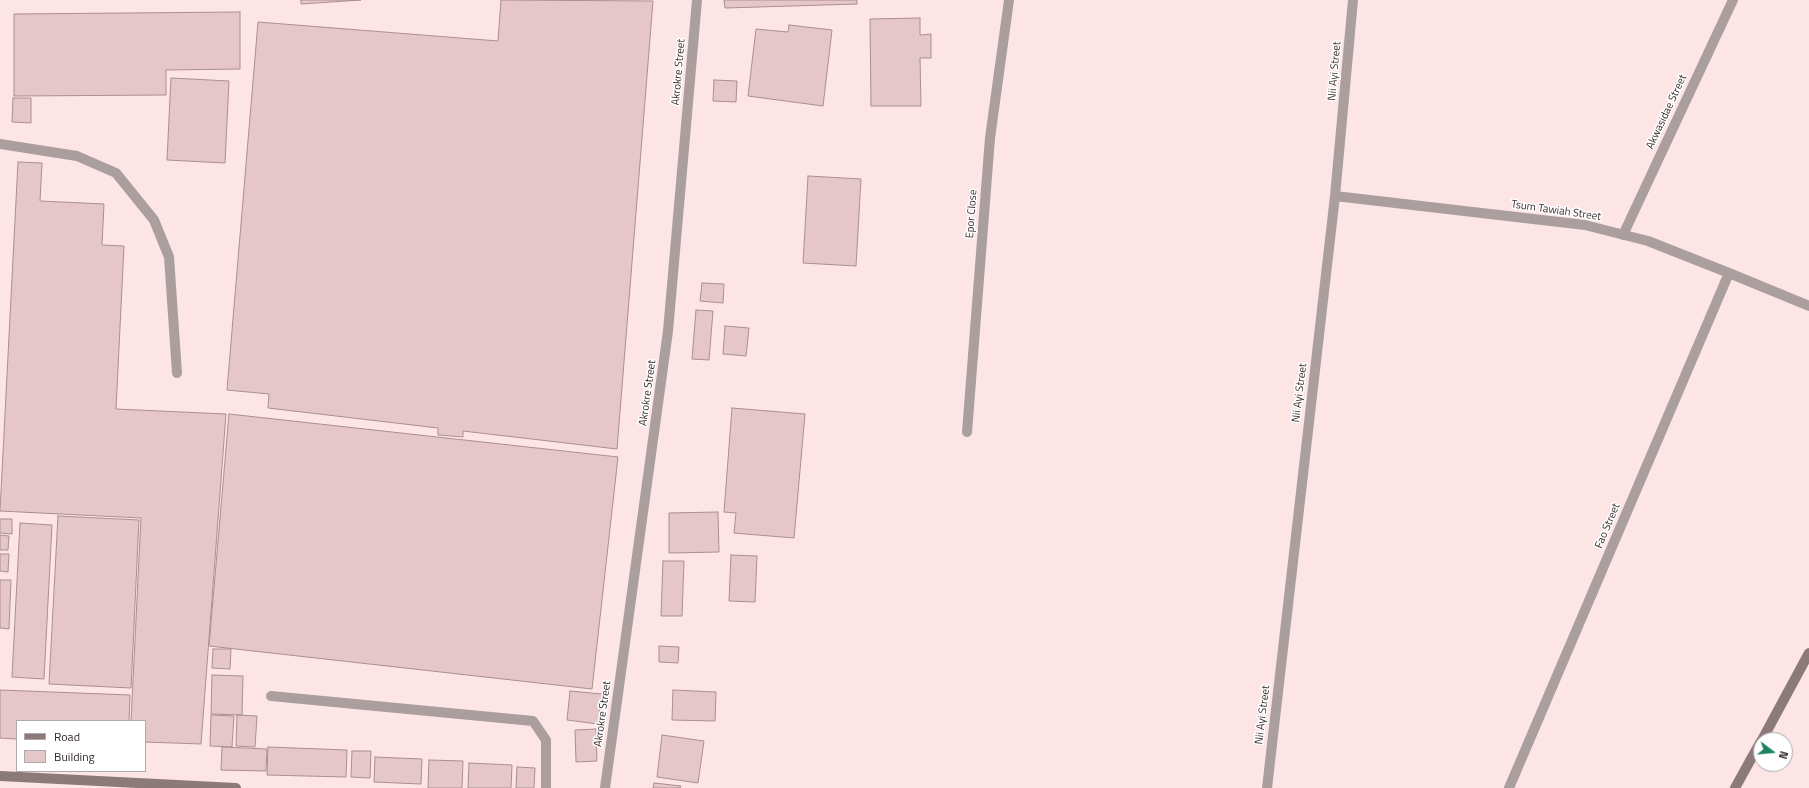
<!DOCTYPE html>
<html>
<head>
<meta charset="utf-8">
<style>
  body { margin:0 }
  #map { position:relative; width:1809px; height:788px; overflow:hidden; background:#fde4e5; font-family:"Titillium Web",sans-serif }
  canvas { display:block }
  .legend { position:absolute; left:16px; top:720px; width:130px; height:52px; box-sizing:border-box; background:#fff; border:1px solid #aeaaaa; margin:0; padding:5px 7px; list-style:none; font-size:12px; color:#352a2a }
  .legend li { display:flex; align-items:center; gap:8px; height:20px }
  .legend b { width:20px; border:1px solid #aeaaaa }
  .north { position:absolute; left:1753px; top:732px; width:40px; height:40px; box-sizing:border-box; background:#fff; border:1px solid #aeaaaa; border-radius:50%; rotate:106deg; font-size:11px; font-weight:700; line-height:16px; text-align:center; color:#352a2a }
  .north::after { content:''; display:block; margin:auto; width:14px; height:18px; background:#1b835e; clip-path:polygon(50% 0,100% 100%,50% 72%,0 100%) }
</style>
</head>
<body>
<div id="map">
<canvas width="1809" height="788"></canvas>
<ul class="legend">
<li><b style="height:5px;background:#8c797a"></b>Road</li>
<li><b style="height:11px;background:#e6c7c9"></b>Building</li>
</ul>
<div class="north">N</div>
</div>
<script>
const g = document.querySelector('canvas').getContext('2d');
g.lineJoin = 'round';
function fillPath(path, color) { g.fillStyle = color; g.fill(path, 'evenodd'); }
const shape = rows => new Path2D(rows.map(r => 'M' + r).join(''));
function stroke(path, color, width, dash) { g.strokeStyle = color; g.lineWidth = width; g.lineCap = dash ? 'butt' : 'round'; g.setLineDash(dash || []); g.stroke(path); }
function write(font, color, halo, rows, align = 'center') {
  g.font = font + ' "Titillium Web",sans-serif'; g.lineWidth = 3; g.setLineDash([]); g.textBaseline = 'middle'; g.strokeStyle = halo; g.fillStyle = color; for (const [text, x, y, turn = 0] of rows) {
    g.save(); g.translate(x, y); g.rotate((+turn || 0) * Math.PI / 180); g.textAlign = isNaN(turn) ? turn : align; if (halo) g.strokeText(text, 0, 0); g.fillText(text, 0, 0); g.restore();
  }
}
const building = shape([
  [301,0,361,0,301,4,301,0],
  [501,0,653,1,617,449,463,431,463,437,438,435,438,428,268,408,269,394,227,390,258,22,498,41,501,0],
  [724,0,857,0,857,4,725,8,724,0],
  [240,12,240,69,166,70,166,95,14,96,14,14,240,12],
  [920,18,920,35,931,34,931,58,920,58,921,106,871,106,870,19,920,18],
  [789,25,832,30,823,106,748,96,756,29,788,32,789,25],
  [171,78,229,81,225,163,167,160,171,78],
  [714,80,737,81,736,102,713,101,714,80],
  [13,98,31,98,31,123,12,122,13,98],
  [18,162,42,163,40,201,104,204,102,245,124,246,116,409,226,414,201,744,145,742,145,721,131,721,141,518,0,511,18,162],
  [808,176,861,179,856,266,803,263,808,176],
  [702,283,724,284,723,303,700,301,702,283],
  [696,310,713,311,709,360,692,359,696,310],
  [725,326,749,328,746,356,723,354,725,326],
  [732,408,805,414,794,538,734,533,736,513,724,512,732,408],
  [229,414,618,457,592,689,209,646,229,414],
  [718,512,719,552,669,553,669,513,718,512],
  [58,516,139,520,131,688,49,684,58,516],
  [0,519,12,519,12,534,0,533,0,519],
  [20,523,52,525,44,679,12,677,20,523],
  [0,535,9,536,8,550,0,550,0,535],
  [0,554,9,554,8,572,0,571,0,554],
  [731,555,757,556,755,602,729,601,731,555],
  [663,561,684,561,682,616,661,616,663,561],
  [0,580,11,580,9,629,0,628,0,580],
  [659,646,679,647,678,663,659,662,659,646],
  [213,649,231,649,230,669,212,668,213,649],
  [212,675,243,676,242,715,211,714,212,675],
  [0,690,130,695,129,721,17,721,17,739,0,738,0,690],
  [673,690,716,692,715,721,672,720,673,690],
  [570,691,602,694,598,724,567,720,570,691],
  [211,715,234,716,232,747,210,746,211,715],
  [237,715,257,716,255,747,236,746,237,715],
  [596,729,597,761,576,762,575,730,596,729],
  [662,735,704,741,698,783,657,777,662,735],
  [222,747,267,749,266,771,221,770,222,747],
  [268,747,347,750,346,777,267,775,268,747],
  [352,751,371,751,370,778,351,777,352,751],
  [375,757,422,759,421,784,374,782,375,757],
  [429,760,463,761,462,788,428,788,429,760],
  [469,763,512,765,511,788,468,788,469,763],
  [517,767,535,768,534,788,516,788,517,767],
  [654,783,681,786,680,788,653,788,654,783]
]);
const lane = shape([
  [0,144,77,156,116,173,154,220,169,257,177,373],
  [271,696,533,721,546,740,546,788]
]);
const street = shape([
  [1335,196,1585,225,1648,241,1729,273,1809,306],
  [1623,235,1733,0],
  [967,432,990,138,1009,0],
  [605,788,668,331,697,0],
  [1267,788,1335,196,1353,0],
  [1509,788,1729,273]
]);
const secondary = shape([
  [1762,740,1809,653],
  [0,776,236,788],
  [1735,788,1761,741]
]);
const streetNames = [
  ["Nii Ayi Street",1335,71,-85],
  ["Akrokre Street",679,72,-85],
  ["Akwasidae Street",1667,112,-65],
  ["Tsum Tawiah Street",1556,211,8],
  ["Epor Close",972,214,-86],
  ["Akrokre Street",648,393,-82],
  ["Nii Ayi Street",1300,393,-83],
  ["Fao Street",1608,526,-67],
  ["Akrokre Street",603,714,-82],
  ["Nii Ayi Street",1263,715,-83]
];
fillPath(building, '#e6c7c9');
stroke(building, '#ab8e90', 1);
stroke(lane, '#ab9e9f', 10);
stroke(street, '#ab9e9f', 10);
stroke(secondary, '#8c797a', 10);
write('11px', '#352a2a', '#fff', streetNames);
</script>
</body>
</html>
